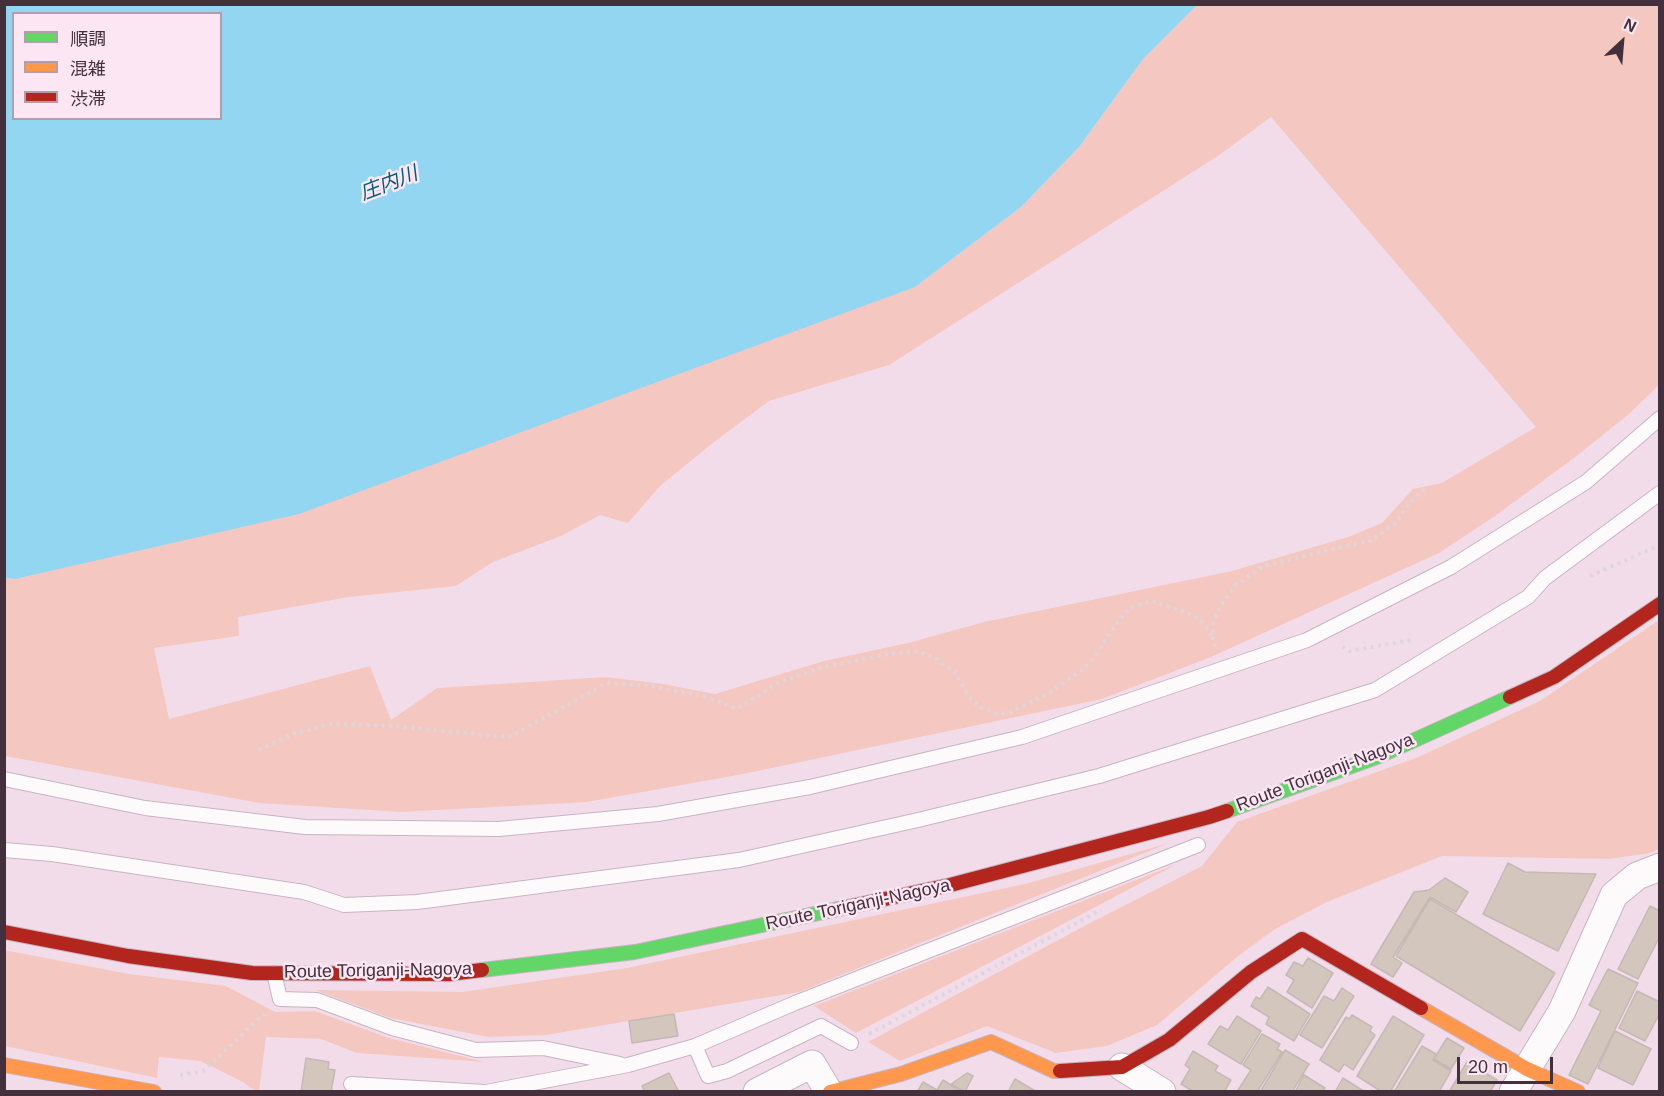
<!DOCTYPE html>
<html>
<head>
<meta charset="utf-8">
<style>
  body { margin:0 }
  #map { position:relative; width:1664px; height:1096px; overflow:hidden; background:#f3dcea; font-family:Helvetica,"Noto Sans JP",sans-serif }
  canvas { display:block }
  .frame { position:absolute; inset:0; border:6px solid #44303d; pointer-events:none }
  .legend { position:absolute; left:12px; top:12px; width:210px; height:108px; box-sizing:border-box; background:#fce6f4; border:2px solid #b29dab; margin:0; padding:8px 10px; list-style:none; font-size:18px; color:#44303d }
  .legend li { display:flex; align-items:center; gap:12px; height:30px }
  .legend b { width:30px; border:2px solid #b29dab }
  .north { position:absolute; left:1592px; top:12px; width:60px; height:60px; -webkit-text-stroke:4px #fce6f4; paint-order:stroke; rotate:26deg; font-size:16px; font-weight:700; line-height:24px; text-align:center; color:#44303d }
  .north::after { content:''; display:block; margin:auto; width:21px; height:27px; background:#44303d; clip-path:polygon(50% 0,100% 100%,50% 72%,0 100%) }
  .scale { position:absolute; left:1457px; top:1057px; width:96px; height:27px; box-sizing:border-box; border:3px solid #44303d; border-top:0; padding-left:8px; font-size:18px; line-height:21px; white-space:nowrap; color:#44303d; -webkit-text-stroke:4px #fce6f4; paint-order:stroke }
</style>
</head>
<body>
<div id="map">
<canvas width="1664" height="1096"></canvas>
<div class="frame"></div>
<ul class="legend">
<li><b style="height:8px;background:#63d668"></b>順調</li>
<li><b style="height:8px;background:#ff974d"></b>混雑</li>
<li><b style="height:8px;background:#b3261e"></b>渋滞</li>
</ul>
<div class="north">N</div>
<div class="scale">20 m</div>
</div>
<script>
const g = document.querySelector('canvas').getContext('2d');
g.lineJoin = 'round';
function fillPath(path, color) { g.fillStyle = color; g.fill(path, 'evenodd'); }
const shape = rows => new Path2D(rows.map(r => 'M' + r).join(''));
function stroke(path, color, width, dash) { g.strokeStyle = color; g.lineWidth = width; g.lineCap = dash ? 'butt' : 'round'; g.setLineDash(dash || []); g.stroke(path); }
function write(font, color, halo, rows, align = 'center') {
  g.font = font + ' Helvetica,"Noto Sans JP",sans-serif'; g.lineWidth = 5; g.setLineDash([]); g.textBaseline = 'middle'; g.strokeStyle = halo; g.fillStyle = color; for (const [text, x, y, turn = 0] of rows) {
    g.save(); g.translate(x, y); g.rotate((+turn || 0) * Math.PI / 180); g.textAlign = isNaN(turn) ? turn : align; if (halo) g.strokeText(text, 0, 0); g.fillText(text, 0, 0); g.restore();
  }
}
const green = shape([
  [1197,5,1659,5,1659,385,1629,414,1574,458,1495,516,1439,553,1211,657,1102,699,743,774,587,802,402,812,259,803,5,756,4,578,15,579,915,287,1021,207,1079,147,1143,59],
  [1271,117,1536,427,1442,483,1413,489,1382,523,1348,537,1232,571,984,622,908,643,824,661,715,694,663,684,606,677,437,688,391,720,370,666,169,719,154,648,239,636,238,617,349,597,456,586,493,562,561,536,600,515,628,523,660,486,714,442,769,401,889,365,1218,156],
  [1659,620,1659,849,1651,853,1608,859,1442,856,1327,902,1275,929,1237,957,1157,1025,1107,1046,1056,1053,987,1026,900,1061,868,1042,1088,924,1202,866,1237,822,1416,758,1540,701],
  [1169,843,799,992,546,1035,488,1037,391,1018,315,990,462,992,627,968,1025,884],
  [1177,864,856,1033,814,1006],
  [4,950,129,974,226,986,275,1012,315,1011,389,1038,485,1062,357,1053,321,1039,266,1037,259,1091,257,1092,243,1082,200,1061,159,1057,157,1078,5,1046]
]);
const water = shape([
  [4,5,5,4,1197,5,1143,59,1079,147,1021,207,915,287,299,514,15,579,4,578],
  [14,14,220,14,220,118,14,118]
]);
const building = shape([
  [1508,863,1525,872,1596,874,1558,951,1483,914,1508,863],
  [1445,878,1468,892,1456,912,1430,897,1393,957,1402,963,1393,977,1371,964,1414,892,1429,890,1445,878],
  [1430,899,1555,973,1520,1031,1396,956,1430,899],
  [1650,906,1660,911,1660,936,1638,979,1618,969,1650,906],
  [1308,958,1333,973,1312,1008,1287,992,1294,980,1286,975,1294,962,1303,966,1308,958],
  [1608,969,1638,983,1588,1084,1569,1075,1601,1011,1589,1005,1608,969],
  [1268,987,1310,1014,1294,1041,1266,1024,1269,1017,1251,1006,1256,997,1260,999,1268,987],
  [1342,988,1354,996,1322,1048,1300,1035,1324,996,1334,1001,1342,988],
  [1637,991,1660,1002,1660,1013,1645,1041,1619,1028,1637,991],
  [674,1014,678,1036,632,1043,629,1021,674,1014],
  [1352,1015,1372,1027,1370,1031,1375,1035,1353,1070,1344,1064,1339,1072,1320,1060,1346,1017,1349,1019,1352,1015],
  [1237,1016,1261,1031,1241,1064,1208,1044,1220,1026,1228,1030,1237,1016],
  [1393,1016,1424,1035,1390,1092,1382,1092,1357,1076,1393,1016],
  [1615,1031,1651,1049,1633,1085,1598,1068,1615,1031],
  [1262,1034,1280,1044,1277,1049,1282,1052,1257,1092,1241,1092,1238,1090,1251,1070,1243,1065,1262,1034],
  [1447,1038,1464,1048,1451,1069,1434,1059,1447,1038],
  [1422,1046,1436,1054,1433,1060,1451,1071,1439,1092,1394,1092,1422,1046],
  [1285,1050,1309,1064,1292,1092,1260,1092,1285,1050],
  [1193,1051,1218,1066,1215,1071,1231,1080,1224,1092,1194,1092,1181,1084,1190,1069,1185,1065,1193,1051],
  [306,1058,329,1062,328,1069,335,1070,331,1092,301,1092,306,1058],
  [1467,1062,1497,1080,1490,1092,1449,1092,1467,1062],
  [669,1073,679,1092,645,1092,642,1086,669,1073],
  [967,1073,973,1076,965,1092,951,1084,967,1073],
  [1304,1075,1325,1088,1323,1092,1295,1092,1304,1075],
  [1343,1078,1365,1092,1335,1092,1343,1078],
  [1015,1079,1037,1092,1008,1092,1015,1079],
  [943,1080,962,1092,917,1092,923,1082,937,1090,943,1080]
]);
const path = shape([
  [1590,576,1660,545],
  [1215,647,1213,639,1213,624,1220,607,1235,585,1264,566,1341,547,1370,541,1396,523,1406,507,1427,486],
  [1342,647,1349,651,1411,640],
  [259,750,293,734,330,724,391,726,509,737,607,683,650,686,677,691,703,696,737,709,777,683,824,667,889,654,918,651,937,659,955,673,969,697,980,707,997,714,1011,712,1050,692,1083,669,1097,654,1109,634,1129,608,1152,601,1193,615,1205,625,1213,639],
  [869,1034,1101,910],
  [180,1075,203,1071,264,1014]
]);
const lane = shape([
  [4,779,145,808,305,827,499,829,658,814,810,787,1022,737,1307,640,1451,567,1586,482,1660,418],
  [4,850,52,854,304,892,344,905,417,902,739,860,918,820,1099,776,1375,690,1528,597,1545,578,1660,493],
  [274,973,280,999,317,1000,392,1028,476,1050,543,1048,620,1064],
  [695,1046,708,1076,727,1071,821,1026,851,1043],
  [351,1084,485,1092],
  [486,1092,628,1065,695,1046,795,1003,1198,845]
]);
const street = shape([
  [1122,1067,1162,1092],
  [757,1092,812,1064,829,1092],
  [1513,1092,1562,1011,1614,895,1637,876,1660,867]
]);
const fast = shape([
  [1227,811,1377,757,1510,697],
  [482,970,635,952,838,909]
]);
const slow = shape([
  [1421,1008,1527,1069,1578,1092],
  [4,1065,154,1092],
  [830,1092,901,1074,991,1042,1054,1071,1060,1071]
]);
const jam = shape([
  [1510,697,1554,677,1660,604],
  [838,909,950,885,1209,817,1227,811],
  [4,932,128,956,252,973,449,974,482,970],
  [1060,1071,1122,1067,1169,1040,1251,972,1302,939,1421,1008]
]);
const streetNames = [
  ["Route Toriganji-Nagoya",1325,773,-21],
  ["Route Toriganji-Nagoya",858,905,-12],
  ["Route Toriganji-Nagoya",378,971,-1]
];
const waterNames = [
  ["庄内川",389,184,-21]
];
fillPath(green, '#f4c8c1');
fillPath(water, '#92d6f2');
fillPath(building, '#d3c6bc');
stroke(building, '#c5b9b5', 1.5);
stroke(lane, '#c8b4c1', 16);
stroke(street, '#c8b4c1', 29);
stroke(fast, '#c8b4c1', 16);
stroke(slow, '#c8b4c1', 16);
stroke(jam, '#c8b4c1', 16);
stroke(path, '#ded6db', 4, [3, 4.5]);
stroke(lane, '#fdfafc', 14);
stroke(street, '#fdfafc', 27);
stroke(fast, '#63d668', 14);
stroke(slow, '#ff974d', 14);
stroke(jam, '#b3261e', 14);
write('18px', '#44303d', '#fce6f4', streetNames);
write('italic 20px', '#005f75', '#fce6f4', waterNames);
</script>
</body>
</html>
